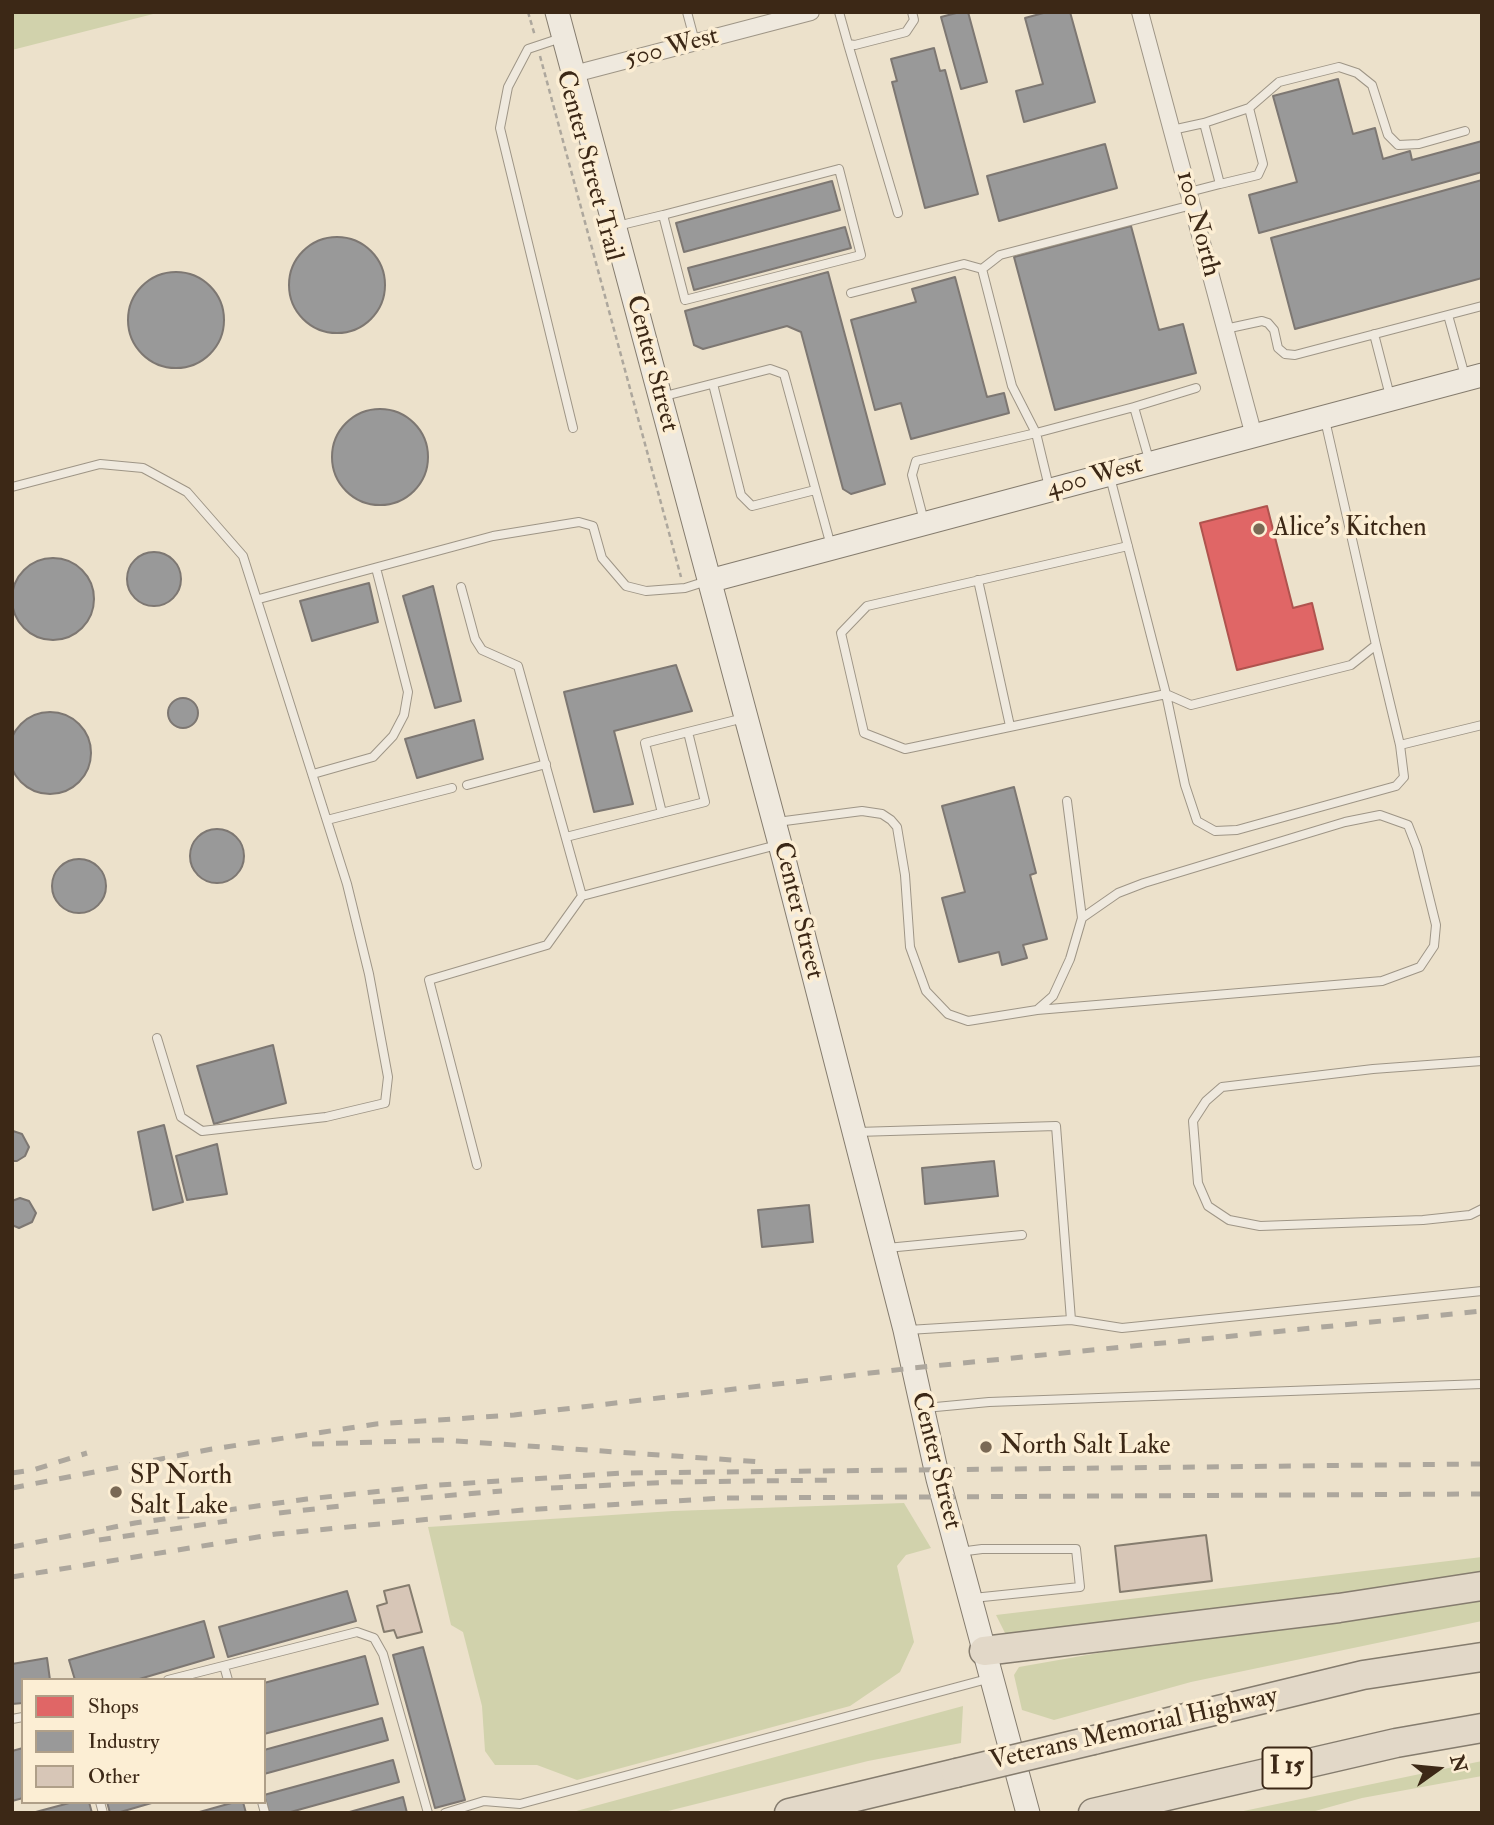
<!DOCTYPE html>
<html>
<head>
<meta charset="utf-8">
<style>
  body { margin:0 }
  #map { position:relative; width:1494px; height:1825px; overflow:hidden; background:#ece1cb; font-family:"IM FELL Double Pica",serif }
  canvas { display:block }
  .frame { position:absolute; inset:0; border:14px solid #3c2816; pointer-events:none }
  .legend { position:absolute; left:21px; top:1678px; width:245px; height:126px; box-sizing:border-box; background:#fceed4; border:2px solid #af9f88; margin:0; padding:9px 12px; list-style:none; font-size:21px; color:#3c2816 }
  .legend li { display:flex; align-items:center; gap:14px; height:35px }
  .legend b { width:35px; border:2px solid #af9f88 }
  .north { position:absolute; left:1403px; top:1734px; width:70px; height:70px; -webkit-text-stroke:5px #fceed4; paint-order:stroke; rotate:75deg; font-size:19px; font-weight:700; line-height:28px; text-align:center; color:#3c2816 }
  .north::after { content:''; display:block; margin:auto; width:24px; height:32px; background:#3c2816; clip-path:polygon(50% 0,100% 100%,50% 72%,0 100%) }
</style>
</head>
<body>
<div id="map">
<canvas width="1494" height="1825"></canvas>
<div class="frame"></div>
<ul class="legend">
<li><b style="height:19px;background:#e06666"></b>Shops</li>
<li><b style="height:19px;background:#999"></b>Industry</li>
<li><b style="height:19px;background:#d7c6b7"></b>Other</li>
</ul>
<div class="north">N</div>
</div>
<script>
const g = document.querySelector('canvas').getContext('2d');
g.lineJoin = 'round';
function fillPath(path, color) { g.fillStyle = color; g.fill(path, 'evenodd'); }
const shape = rows => new Path2D(rows.map(r => 'M' + r).join(''));
function stroke(path, color, width, dash) { g.strokeStyle = color; g.lineWidth = width; g.lineCap = dash ? 'butt' : 'round'; g.setLineDash(dash || []); g.stroke(path); }
function write(font, color, halo, rows, align = 'center') {
  g.font = font + ' "IM FELL Double Pica",serif'; g.lineWidth = 7; g.setLineDash([]); g.textBaseline = 'middle'; g.strokeStyle = halo; g.fillStyle = color; for (const [text, x, y, turn = 0] of rows) {
    g.save(); g.translate(x, y); g.rotate((+turn || 0) * Math.PI / 180); g.textAlign = isNaN(turn) ? turn : align; if (halo) g.strokeText(text, 0, 0); g.fillText(text, 0, 0); g.restore();
  }
}
const green = shape([
  [12,12,161,12,12,50],
  [904,1503,931,1548,906,1555,897,1566,914,1642,900,1672,850,1706,577,1780,537,1765,495,1765,485,1751,482,1706,463,1632,451,1625,428,1527,673,1511],
  [1482,1557,1482,1578,1012,1638,1005,1633,996,1615],
  [1482,1599,1482,1621,1191,1682,1054,1720,1022,1710,1014,1675,1019,1667,1257,1625],
  [963,1706,961,1743,868,1761,660,1813,569,1813],
  [1482,1761,1482,1776,1362,1798,1308,1813,1234,1813]
]);
const shops = shape([
  [1267,506,1293,608,1312,603,1323,649,1237,670,1200,523,1267,506]
]);
const industry = shape([
  [960,12,968,12,987,82,961,89,941,17,960,12],
  [1047,12,1070,12,1095,102,1024,122,1016,91,1043,84,1025,18,1047,12],
  [934,48,940,71,945,70,978,194,925,208,892,82,897,81,891,59,934,48],
  [1338,79,1353,134,1375,128,1383,159,1410,151,1412,160,1482,141,1482,172,1259,233,1249,195,1297,182,1273,96,1338,79],
  [1105,144,1117,188,999,221,987,176,1105,144],
  [1482,180,1482,278,1295,329,1271,238,1482,180],
  [832,181,840,210,684,252,676,223,832,181],
  [1131,226,1159,330,1183,324,1196,373,1055,410,1014,257,1131,226],
  [845,227,851,248,694,290,688,268,845,227],
  '289 285a48 48 0 1 1 96 0a48 48 0 1 1-96 0Z',
  '128 320a48 48 0 1 1 96 0a48 48 0 1 1-96 0Z',
  [828,272,885,484,851,494,843,489,801,332,787,326,703,349,694,345,685,311,828,272],
  [955,277,987,397,1004,393,1009,413,911,439,901,403,875,410,851,320,916,302,912,289,955,277],
  '332 457a48 48 0 1 1 96 0a48 48 0 1 1-96 0Z',
  '127 579a27 27 0 1 1 54 0a27 27 0 1 1-54 0Z',
  '12 599a41 41 0 1 1 82 0a41 41 0 1 1-82 0Z',
  [369,583,378,622,312,641,300,601,369,583],
  [433,586,461,701,435,708,403,596,433,586],
  [676,665,692,711,614,731,633,804,594,812,564,692,676,665],
  '168 713a15 15 0 1 1 30 0a15 15 0 1 1-30 0Z',
  '9 753a41 41 0 1 1 82 0a41 41 0 1 1-82 0Z',
  [474,720,483,759,417,778,405,739,474,720],
  [1014,787,1036,873,1030,875,1047,939,1023,945,1027,958,1002,965,999,952,959,962,942,898,965,892,942,806,1014,787],
  '190 856a27 27 0 1 1 54 0a27 27 0 1 1-54 0Z',
  '52 886a27 27 0 1 1 54 0a27 27 0 1 1-54 0Z',
  [273,1045,286,1103,214,1124,197,1066,273,1045],
  [164,1125,183,1202,153,1210,138,1132,164,1125],
  [13,1131,22,1134,29,1147,25,1156,17,1161,12,1161,13,1131],
  [217,1144,227,1194,187,1200,176,1156,217,1144],
  [994,1161,998,1196,925,1204,922,1168,994,1161],
  [20,1198,29,1201,36,1213,32,1222,19,1228,12,1225,12,1201,20,1198],
  [809,1205,813,1242,762,1247,758,1210,809,1205],
  [347,1591,356,1621,228,1657,219,1627,347,1591],
  [204,1621,214,1657,136,1680,75,1680,69,1660,204,1621],
  [423,1647,465,1800,435,1808,393,1655,423,1647],
  [365,1656,378,1704,264,1734,264,1683,365,1656],
  [47,1658,50,1680,23,1680,23,1703,12,1704,12,1664,47,1658],
  [382,1718,388,1740,264,1774,264,1750,382,1718],
  [23,1748,23,1798,12,1801,12,1751,23,1748],
  [393,1760,399,1782,287,1813,269,1813,264,1795,393,1760],
  [403,1797,407,1813,346,1813,403,1797],
  [73,1802,89,1802,92,1813,32,1813,73,1802],
  [107,1802,155,1802,117,1813,110,1813,107,1802],
  [235,1802,243,1802,246,1813,196,1813,235,1802]
]);
const building = shape([
  [119,1488,120,1494,113,1495,112,1490,119,1488],
  [1206,1535,1212,1581,1120,1592,1115,1546,1206,1535],
  [409,1585,422,1632,397,1638,394,1630,384,1632,377,1606,387,1603,384,1591,409,1585]
]);
const path = shape([
  [528,12,535,36],
  [540,56,681,577]
]);
const lane = shape([
  [687,12,695,42],
  [839,12,848,44,855,45,906,32,914,20,912,12],
  [561,38,528,49,508,87,500,128,573,428],
  [848,44,898,213],
  [1204,123,1249,108,1279,82,1339,67,1357,73,1372,85,1388,135,1398,145,1419,144,1465,131],
  [1172,130,1204,123,1220,184,1189,192],
  [1220,184,1258,175,1263,164,1249,108],
  [617,226,663,215,685,300,861,255,839,169,663,215],
  [851,293,964,264,982,269],
  [1448,315,1465,376],
  [1225,329,1262,321,1268,323,1274,330,1278,348,1285,354,1295,355,1482,306],
  [1374,334,1390,396],
  [713,384,741,495,752,506,815,490],
  [661,397,770,369,784,374,831,546],
  [1134,407,1036,433,1012,386,982,269,1000,255,1192,205],
  [1150,463,1134,407,1196,388],
  [1110,477,1166,694,1185,785,1197,821,1215,831,1237,830,1396,786,1404,777,1400,745],
  [12,487,100,464,143,468,187,492,243,556,347,884,369,974,388,1077,385,1103,326,1117,202,1131,181,1117,157,1038],
  [924,521,912,475,916,461,1036,433,1049,487],
  [1128,546,867,606,841,633,864,733,905,749,1166,694,1191,705,1351,665,1376,645,1325,420],
  [978,580,1010,726],
  [461,587,475,639,482,650,518,666,582,896,777,845],
  [259,599,493,536,579,522,593,526,602,558,626,586,646,591,685,588,707,581],
  [1376,645,1400,745,1482,725],
  [313,774,373,757,393,736,404,715,408,692,376,568],
  [467,785,546,764],
  [662,813,645,743,688,732],
  [327,820,452,788],
  [777,822,862,811,882,814,891,820,897,827,905,875,910,947,926,991,948,1014,968,1021,1037,1010,1053,996,1070,959,1082,918,1067,801],
  [566,837,705,802,688,732,744,718],
  [1037,1010,1382,981,1420,967,1434,946,1436,925,1417,848,1408,825,1380,815,1345,822,1144,883,1118,893,1082,918],
  [1482,1061,1373,1069,1222,1087,1206,1101,1193,1121,1198,1183,1208,1206,1229,1220,1260,1226,1423,1220,1470,1215,1482,1209],
  [857,1132,1056,1126,1071,1320,908,1330],
  [477,1165,429,980,547,945,582,896],
  [887,1248,1022,1235],
  [1071,1320,1122,1328,1482,1291],
  [925,1408,989,1402,1482,1384],
  [959,1552,982,1549,1076,1549,1080,1587,973,1598],
  [224,1666,228,1680],
  [168,1680,357,1632,374,1638,383,1654,428,1813],
  [12,1719,23,1717],
  [100,1802,103,1813],
  [262,1802,265,1813],
  [445,1813,484,1801,520,1804,991,1678]
]);
const street = shape([
  [1140,12,1254,436],
  [574,74,811,12]
]);
const secondary = shape([
  [557,12,780,844,905,1330,938,1479,1028,1813],
  [709,581,1482,375]
]);
const highway = shape([
  [984,1651,1339,1608,1482,1586],
  [1094,1740,1363,1675,1482,1657],
  [789,1813,956,1773],
  [1093,1813,1396,1743,1482,1728]
]);
const rail = shape([
  [312,1444,441,1440,762,1462],
  [12,1473,33,1470,87,1453],
  [12,1488,212,1449,376,1424,514,1415,913,1368,1482,1311],
  [551,1488,673,1482,838,1480],
  [373,1502,502,1491],
  [279,1513,349,1505],
  [99,1540,227,1521],
  [12,1547,135,1523,307,1499,439,1485,622,1473,1482,1464],
  [12,1577,276,1534,523,1510,724,1498,1482,1494]
]);
const highwayBridge = shape([
  [956,1773,1094,1740]
]);
const markers = [
  [1259,529,7,"#7a6955"],
  [986,1447,7,"#7a6955"],
  [116,1492,7,"#7a6955"]
];
const shields = [
  [1287,1768,49]
];
const shieldNames = [
  ["I 15",1287,1768]
];
const streetNames = [
  ["500 West",672,49,-15],
  ["Center Street Trail",588,166,75],
  ["100 North",1197,224,75],
  ["Center Street",651,364,75],
  ["400 West",1095,478,-15],
  ["Center Street",797,911,76],
  ["Center Street",935,1461,76],
  ["Veterans Memorial Highway",1134,1730,-13]
];
const poiNames = [
  ["Alice's Kitchen",1273,529],
  ["North Salt Lake",1000,1447],
  ["SP North",130,1477],
  ["Salt Lake",130,1507]
];
fillPath(green, '#d1d2ac');
fillPath(shops, '#e06666');
stroke(shops, '#af534e', 2);
fillPath(industry, '#999');
stroke(industry, '#7d7772', 2);
fillPath(building, '#d7c6b7');
stroke(building, '#857c6e', 2);
stroke(lane, '#9e9586', 10);
stroke(street, '#9e9586', 18);
stroke(secondary, '#857c6e', 25);
stroke(highway, '#857c6e', 31);
stroke(path, '#ada79d', 2.5, [5, 3.5]);
stroke(lane, '#efe9de', 8);
stroke(street, '#efe9de', 16);
stroke(secondary, '#efe9de', 23);
stroke(highway, '#e2d8c8', 28);
stroke(rail, '#ada79d', 5, [12, 12]);
stroke(highwayBridge, '#857c6e', 31, []);
stroke(highwayBridge, '#e2d8c8', 28);
for (const [x, y, r, color] of markers) { const dot = new Path2D(); dot.arc(x, y, r, 0, 2 * Math.PI); g.fillStyle = color; g.fill(dot); stroke(dot, '#fceed4', 2.5); }
for (const [x, y, w] of shields) { const box = new Path2D(); box.roundRect(x - w / 2, y - 20.5, w, 41, 5); g.fillStyle = '#fceed4'; g.fill(box); stroke(box, '#3c2816', 2); }
write('bold 24px', '#3c2816', null, shieldNames);
write('26px', '#3c2816', '#fceed4', streetNames);
write('26px', '#3c2816', '#fceed4', poiNames, 'left');
</script>
</body>
</html>
